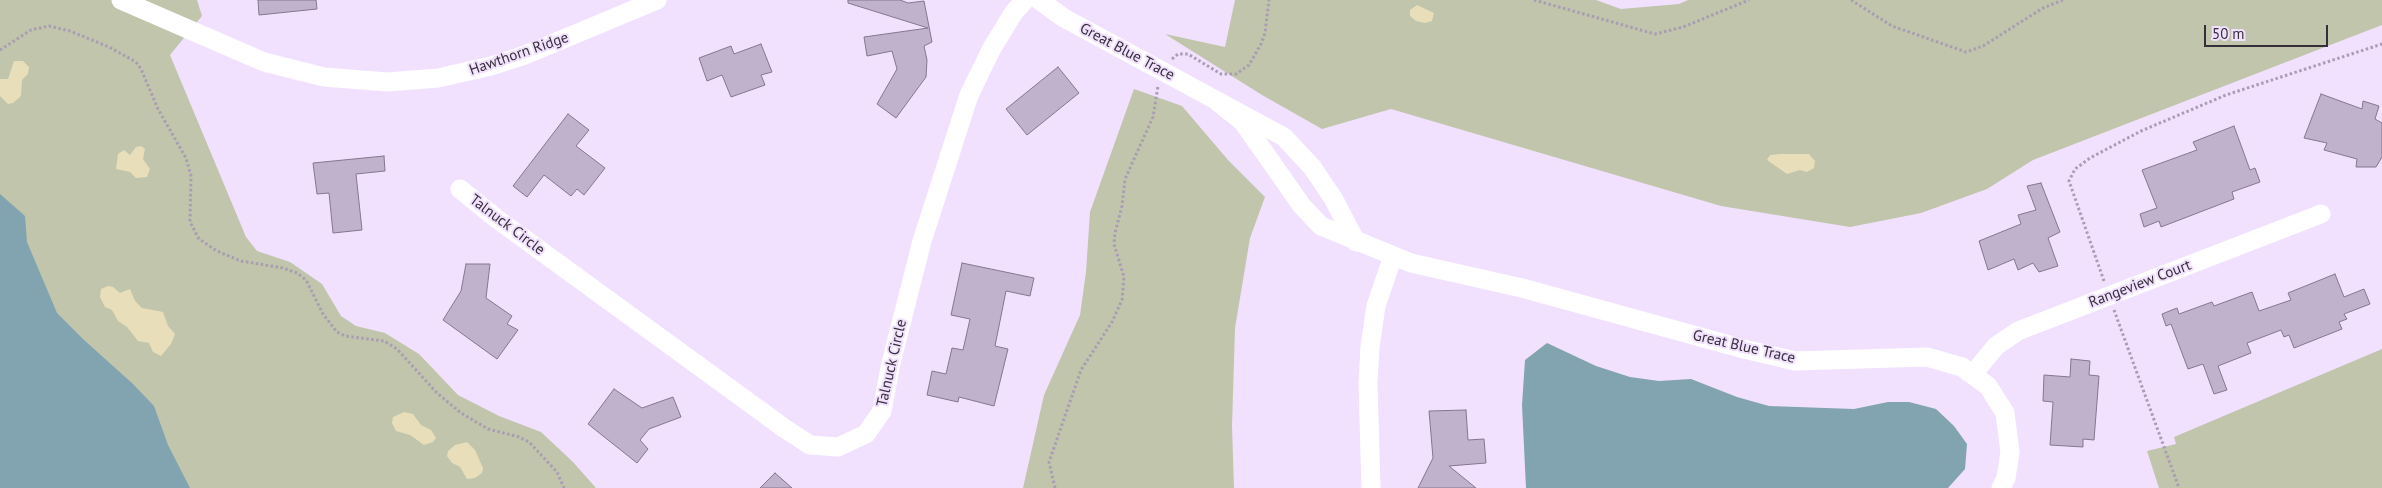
<!DOCTYPE html>
<html>
<head>
<meta charset="utf-8">
<style>
  body { margin:0 }
  #map { position:relative; width:2382px; height:488px; overflow:hidden; background:#f1e1fe; font-family:"PT Sans",sans-serif }
  canvas { display:block }
  .scale { position:absolute; left:2204px; top:25px; width:124px; height:22px; box-sizing:border-box; border:2px solid #362f3a; border-top:0; padding-left:6px; font-size:15px; line-height:18px; white-space:nowrap; color:#362f3a; -webkit-text-stroke:4px #f1e1fe; paint-order:stroke }
</style>
</head>
<body>
<div id="map">
<canvas width="2382" height="488"></canvas>
<div class="scale">50 m</div>
</div>
<script>
const g = document.querySelector('canvas').getContext('2d');
g.lineJoin = 'round';
function fillPath(path, color) { g.fillStyle = color; g.fill(path, 'evenodd'); }
const shape = rows => new Path2D(rows.map(r => 'M' + r).join(''));
function stroke(path, color, width, dash) { g.strokeStyle = color; g.lineWidth = width; g.lineCap = dash ? 'butt' : 'round'; g.setLineDash(dash || []); g.stroke(path); }
function write(font, color, halo, rows, align = 'center') {
  g.font = font + ' "PT Sans",sans-serif'; g.lineWidth = 4; g.setLineDash([]); g.textBaseline = 'middle'; g.strokeStyle = halo; g.fillStyle = color; for (const [text, x, y, turn = 0] of rows) {
    g.save(); g.translate(x, y); g.rotate((+turn || 0) * Math.PI / 180); g.textAlign = isNaN(turn) ? turn : align; if (halo) g.strokeText(text, 0, 0); g.fillText(text, 0, 0); g.restore();
  }
}
const green = shape([
  [0,0,197,0,202,16,170,55,246,237,257,251,290,262,322,284,341,316,356,326,385,333,419,354,458,395,499,416,541,432,573,462,596,488,0,488],
  [1235,0,1596,0,1621,9,1679,4,1688,0,2382,0,2382,25,2033,160,1987,189,1921,213,1850,227,1721,206,1391,109,1322,129,1262,95,1165,34,1225,47],
  [1134,89,1182,106,1228,160,1265,197,1250,238,1235,328,1232,426,1234,488,1023,488,1044,395,1080,315,1086,272,1090,212],
  [2382,349,2382,488,2159,488,2147,451,2176,444,2174,437]
]);
const sand = shape([
  [1417,5,1434,13,1432,21,1425,23,1416,21,1410,16,1410,10],
  [14,61,23,61,29,67,28,74,22,80,21,96,13,103,8,104,0,96,0,79,8,79],
  [141,146,145,149,143,159,150,169,147,177,136,178,130,172,116,169,118,154,124,150,130,155,136,147],
  [1780,154,1809,154,1815,161,1814,168,1807,172,1800,170,1787,174,1767,160,1770,155],
  [108,286,113,287,120,293,130,289,135,301,142,308,163,312,168,326,175,334,171,344,161,356,153,352,149,343,138,341,127,327,118,321,112,310,105,307,100,297,101,289],
  [404,412,413,414,421,425,431,430,436,438,433,442,424,445,410,435,396,431,392,423,393,417],
  [467,442,475,450,483,468,482,473,475,478,467,479,460,467,452,463,447,456,448,451,455,445]
]);
const water = shape([
  [0,194,25,216,27,242,57,313,84,340,133,384,154,406,168,445,190,488,0,488],
  [1547,343,1596,366,1630,377,1659,381,1691,379,1737,397,1769,406,1854,409,1888,402,1909,402,1936,409,1954,426,1967,444,1965,469,1948,488,1526,488,1522,405,1525,360]
]);
const building = shape([
  [258,0,316,0,317,9,259,15,258,0],
  [848,0,900,0,908,3,924,1,932,42,924,46,927,60,926,77,896,118,877,104,897,69,892,51,867,56,864,37,928,28,848,3,848,0],
  [761,44,772,72,761,75,765,85,731,97,722,75,707,81,699,58,731,46,734,54,761,44],
  [1058,67,1079,93,1027,135,1006,109,1058,67],
  [2321,94,2362,109,2363,101,2379,106,2375,119,2382,123,2382,157,2376,167,2356,167,2357,159,2324,150,2327,143,2304,138,2321,94],
  [568,114,589,130,576,146,605,168,584,195,577,189,571,196,544,175,527,197,513,186,568,114],
  [2234,126,2250,170,2255,168,2260,182,2232,192,2234,199,2161,227,2159,221,2144,227,2140,214,2157,208,2142,170,2197,150,2193,142,2234,126],
  [384,156,385,171,356,174,362,230,333,233,329,193,317,194,313,163,384,156],
  [2041,183,2060,232,2048,238,2058,266,2039,272,2033,263,2018,270,2014,259,1988,270,1979,241,2021,224,2018,215,2036,210,2027,186,2041,183],
  [962,263,1034,278,1030,296,1006,291,995,346,1008,349,994,406,959,397,958,402,927,395,932,371,946,374,952,348,963,350,970,319,951,315,962,263],
  [466,264,490,264,486,298,512,316,507,324,518,330,497,359,443,320,461,291,466,264],
  [2335,274,2344,297,2364,289,2370,304,2344,314,2347,319,2339,322,2342,329,2294,348,2289,335,2284,337,2281,330,2247,343,2251,353,2218,366,2227,390,2214,394,2203,364,2188,369,2171,324,2166,326,2162,314,2177,308,2179,314,2212,302,2214,306,2252,292,2259,311,2291,300,2288,293,2335,274],
  [2071,359,2090,361,2089,375,2099,376,2094,440,2083,439,2083,447,2050,445,2053,402,2043,401,2044,375,2070,377,2071,359],
  [614,389,642,408,673,397,681,417,649,429,640,440,648,449,637,463,588,424,614,389],
  [1466,410,1468,440,1484,439,1486,463,1449,466,1476,488,1418,488,1433,458,1429,411,1466,410],
  [775,473,792,488,760,488,775,473]
]);
const path = shape([
  [1534,0,1655,34,1683,27,1749,0],
  [1851,0,1892,26,1966,52,1983,46,2043,8,2063,0],
  [0,50,31,30,49,26,70,31,109,47,136,62,141,69,158,109,186,158,191,176,190,222,199,239,217,251,241,261,283,268,297,273,306,280,323,314,337,332,345,336,384,341,397,349,437,393,461,413,488,429,519,437,529,442,557,472,564,488],
  [1172,59,1178,54,1188,54,1221,74,1236,74,1249,65,1261,44,1265,33,1269,0],
  [2104,281,2069,181,2075,169,2090,158,2141,131,2226,95,2382,44],
  [2114,310,2179,488],
  [1055,488,1049,462,1081,370,1112,322,1122,300,1124,277,1114,244,1115,233,1122,206,1125,179,1153,117,1158,86]
]);
const street = shape([
  [121,0,264,62,324,77,387,82,438,78,491,66,525,55,657,0],
  [1039,0,1064,18,1284,137,1312,167,1333,198,1356,242],
  [1218,102,1243,122,1302,206,1321,226,1411,263,1522,288,1744,349,1795,361,1927,357,1962,367,1988,386,2005,413,2010,452,2006,478,2001,488],
  [460,189,497,219,784,428,810,445,838,447,866,434,882,411,891,363,922,241,969,95,992,48,1014,12,1025,0],
  [1973,374,1996,346,2018,331,2321,214],
  [1371,488,1368,384,1370,347,1376,306,1393,256]
]);
const streetNames = [
  ["Great Blue Trace",1127,52,28],
  ["Hawthorn Ridge",519,54,-19],
  ["Talnuck Circle",507,225,37],
  ["Rangeview Court",2140,284,-21],
  ["Great Blue Trace",1744,347,13],
  ["Talnuck Circle",892,363,-77]
];
fillPath(green, '#c0c5ab');
fillPath(sand, '#e8deb9');
fillPath(water, '#82a3b0');
fillPath(building, '#c0b1cc');
stroke(building, '#857690', 1);
stroke(path, '#aa9db3', 3, [2.5, 2.5]);
stroke(street, '#fff', 19);
write('15px', '#362f3a', '#f1e1fe', streetNames);
</script>
</body>
</html>
